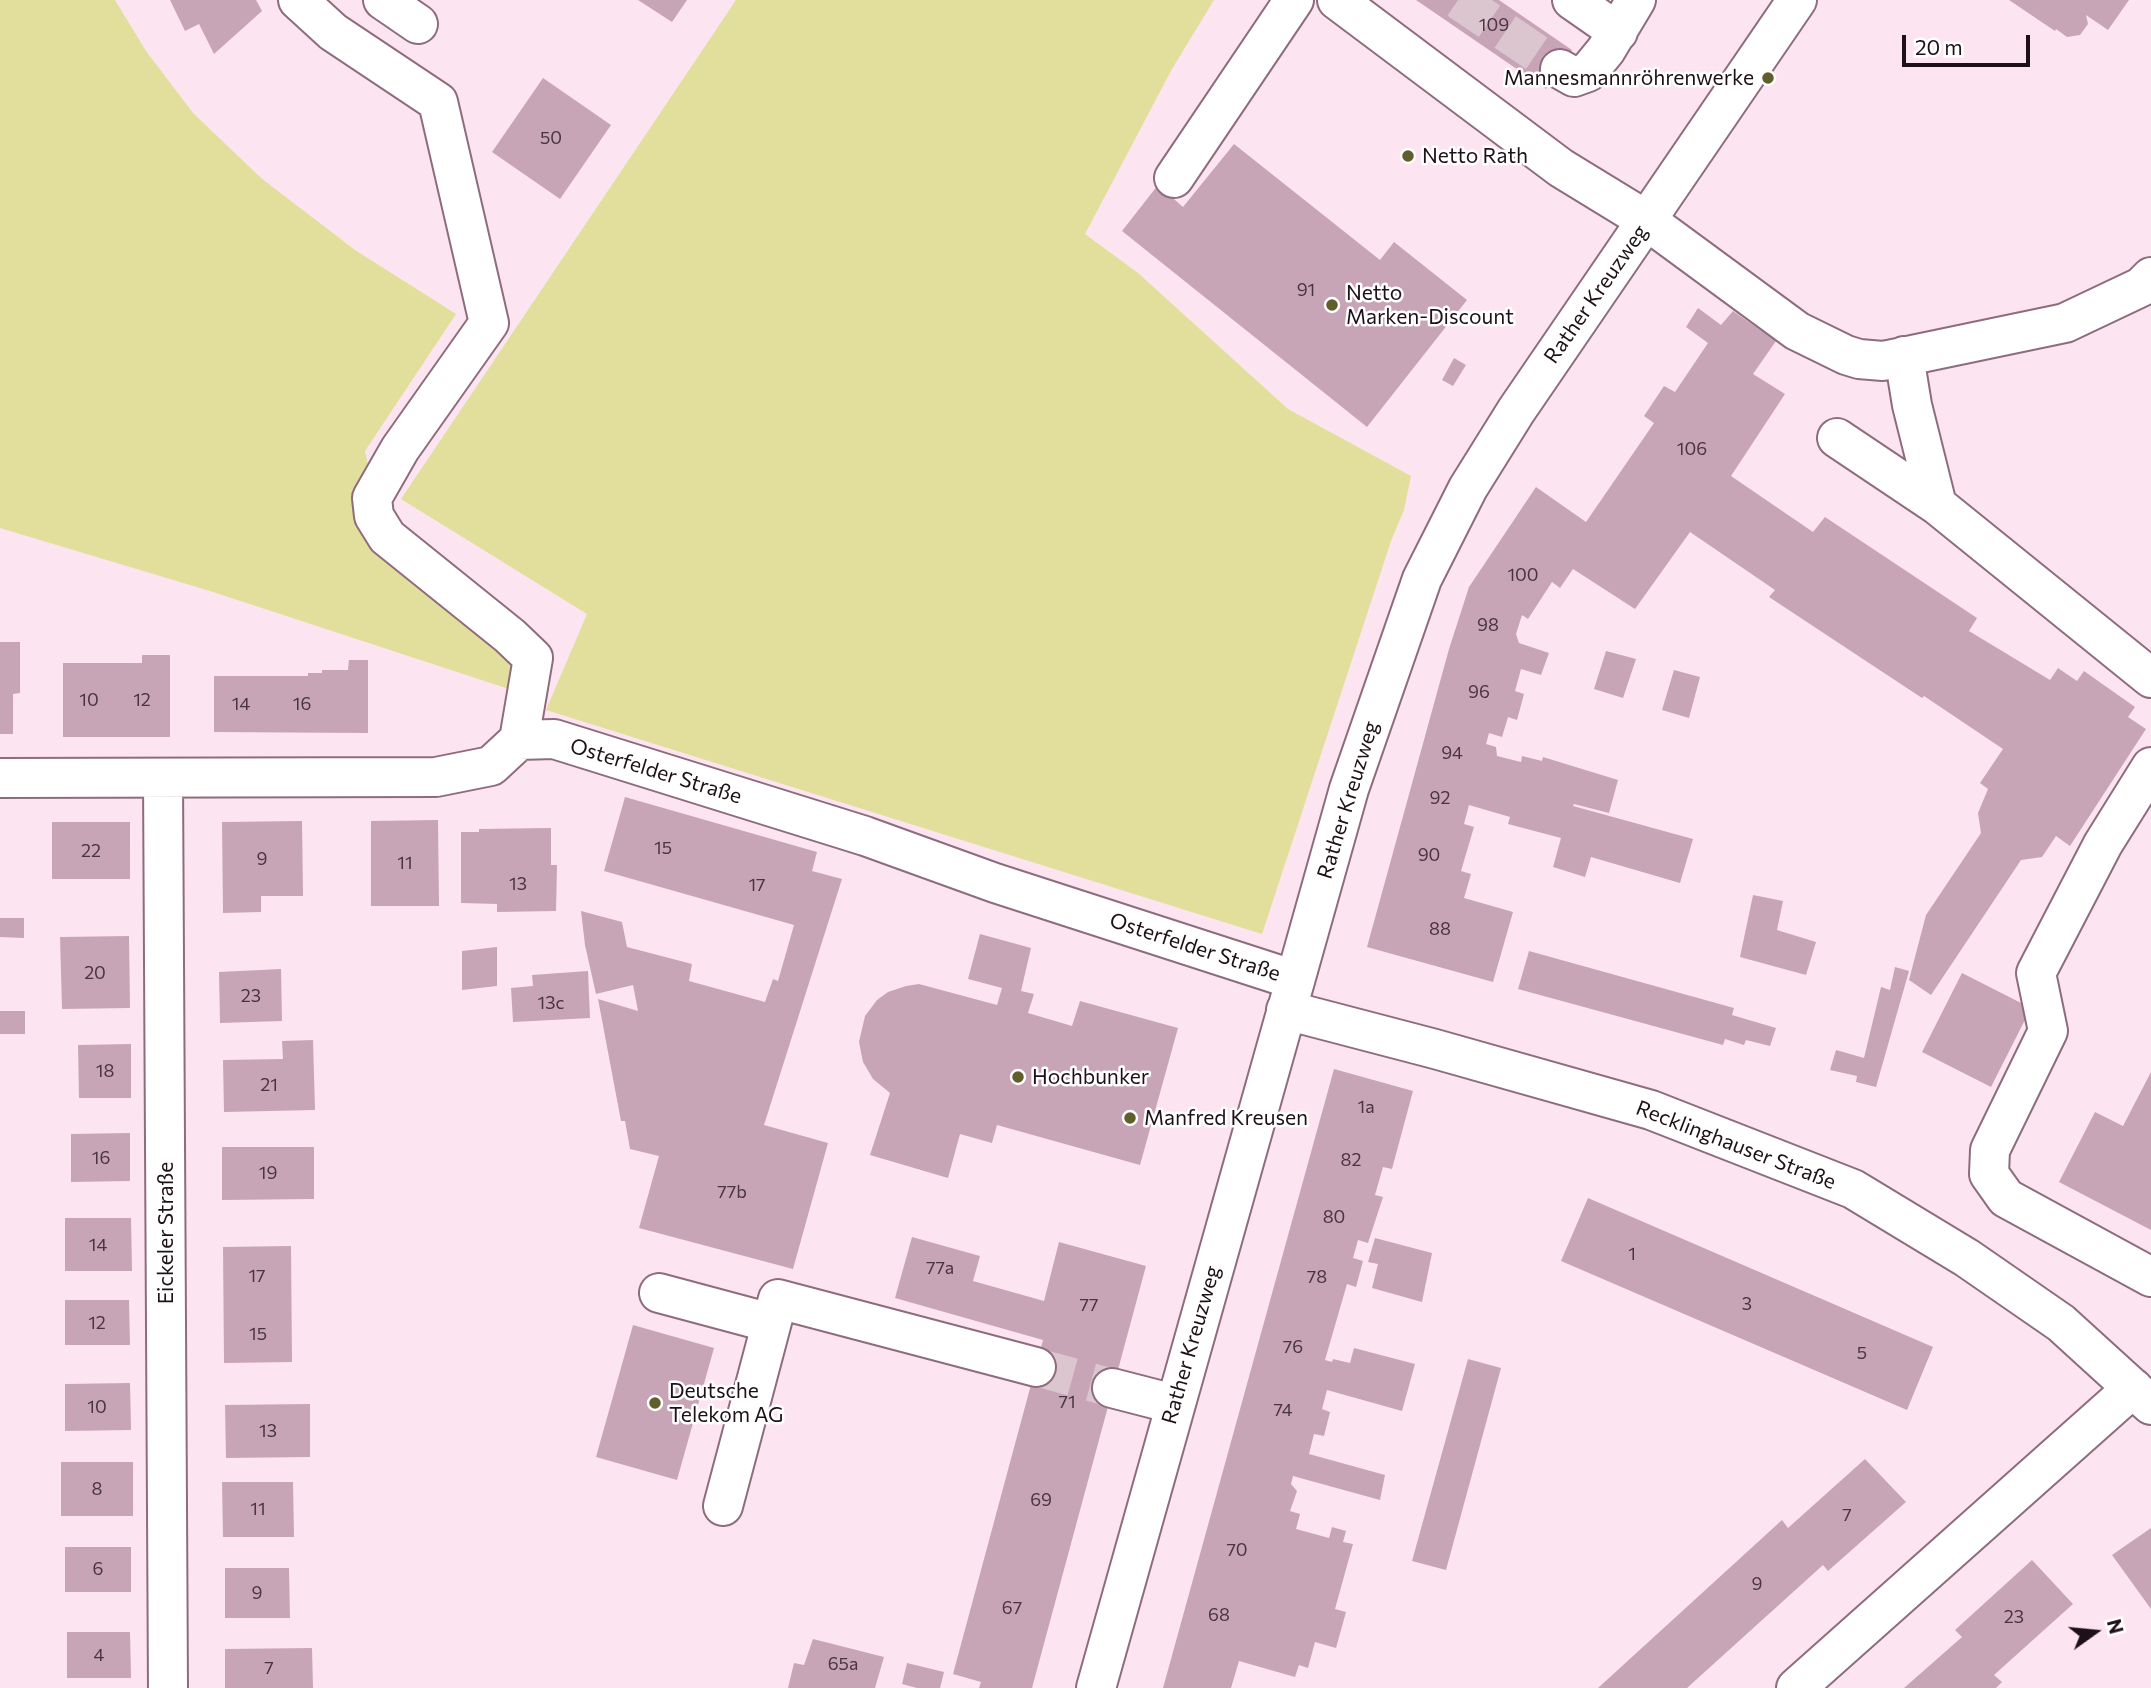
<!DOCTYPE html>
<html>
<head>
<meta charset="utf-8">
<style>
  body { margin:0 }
  #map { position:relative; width:2151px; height:1688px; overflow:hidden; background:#fce5f0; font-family:Commissioner,sans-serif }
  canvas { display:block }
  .north { position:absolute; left:2060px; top:1597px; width:70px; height:70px; -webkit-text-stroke:5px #fff; paint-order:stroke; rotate:75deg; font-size:19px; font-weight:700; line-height:28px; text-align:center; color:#1d1017 }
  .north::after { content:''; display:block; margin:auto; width:24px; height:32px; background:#1d1017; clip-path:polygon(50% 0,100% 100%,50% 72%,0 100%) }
  .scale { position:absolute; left:1902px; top:35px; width:128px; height:32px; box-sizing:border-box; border:4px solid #1d1017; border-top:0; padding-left:9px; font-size:21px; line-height:24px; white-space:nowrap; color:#1d1017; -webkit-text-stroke:5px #fff; paint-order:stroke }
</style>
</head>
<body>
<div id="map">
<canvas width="2151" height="1688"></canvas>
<div class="north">N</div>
<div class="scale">20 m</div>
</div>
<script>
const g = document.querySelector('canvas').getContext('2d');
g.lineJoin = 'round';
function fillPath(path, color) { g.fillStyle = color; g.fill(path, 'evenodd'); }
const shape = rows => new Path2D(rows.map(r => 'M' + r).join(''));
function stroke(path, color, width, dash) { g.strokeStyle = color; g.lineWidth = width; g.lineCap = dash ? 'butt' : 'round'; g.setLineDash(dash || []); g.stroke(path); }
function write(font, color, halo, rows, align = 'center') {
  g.font = font + ' Commissioner,sans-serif'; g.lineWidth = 5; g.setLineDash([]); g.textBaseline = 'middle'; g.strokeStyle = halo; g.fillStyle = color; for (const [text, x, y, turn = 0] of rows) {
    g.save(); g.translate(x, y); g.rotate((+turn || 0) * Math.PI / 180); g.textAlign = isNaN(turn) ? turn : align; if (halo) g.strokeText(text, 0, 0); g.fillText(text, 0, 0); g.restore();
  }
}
const green = shape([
  [0,0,115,0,146,51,193,113,261,178,355,250,456,314,365,451,385,546,519,665,515,691,210,591,0,528],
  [736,0,1214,0,1172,69,1085,234,1138,273,1288,409,1411,476,1404,510,1391,541,1262,934,546,710,587,614,401,499]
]);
const building = shape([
  [170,0,256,0,262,11,214,54,199,24,185,31],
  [638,0,687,0,672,22],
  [1416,0,1499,0,1572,50,1546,89],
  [2009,0,2129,0,2108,30,2086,15,2088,24,2080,35,2067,37,2056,29,2055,31],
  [543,78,611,125,560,199,492,152],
  [1234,144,1380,260,1394,242,1467,300,1367,427,1122,231,1158,185,1183,207],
  [1698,308,1721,325,1733,311,1776,341,1753,374,1785,394,1731,476,1813,532,1825,517,1977,618,1969,631,2050,680,2058,668,2077,681,2084,671,2135,707,2128,717,2146,729,2070,846,2056,836,2042,857,2021,860,1931,995,1909,980,1926,915,1981,833,1978,813,1988,789,1980,783,2003,749,1924,696,1922,698,1769,597,1775,590,1690,532,1635,609,1573,569,1560,588,1552,582,1528,619,1522,615,1516,634,1519,643,1549,653,1541,675,1521,669,1515,691,1524,694,1517,720,1508,717,1502,737,1489,733,1486,744,1496,747,1497,756,1521,762,1522,756,1542,761,1543,757,1618,780,1609,813,1574,804,1573,806,1693,839,1680,883,1591,857,1585,877,1553,867,1561,838,1508,824,1510,817,1469,805,1464,824,1474,827,1461,871,1471,874,1464,898,1513,912,1493,982,1367,947,1449,649,1469,587,1536,487,1586,522,1654,423,1644,416,1664,386,1675,392,1708,343,1686,327],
  [1454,358,1466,365,1453,386,1442,380],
  [0,642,20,642,20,693,13,694,13,734,0,734],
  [1606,651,1636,659,1623,698,1594,689],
  [142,655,170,655,170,737,63,737,63,663,142,663],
  [349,660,368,660,368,733,214,732,214,676,308,676,308,673,322,673,322,670,348,670],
  [1674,670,1700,677,1689,718,1662,710],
  [625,797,817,852,812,871,842,879,764,1125,828,1143,793,1269,639,1228,659,1156,630,1149,625,1121,621,1121,598,999,638,1011,633,985,596,994,585,945,581,911,622,922,627,947,692,964,689,981,765,1002,773,979,778,981,794,925,604,871],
  [438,820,439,906,371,906,371,821],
  [302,821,303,896,261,896,261,912,223,913,222,822],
  [52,822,130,822,130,879,52,879],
  [551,828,551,865,557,865,556,911,497,912,497,904,461,903,461,832,479,832,479,829],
  [1753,895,1783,901,1777,930,1816,942,1806,975,1740,957],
  [0,918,24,918,24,938,0,937],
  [980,934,1031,948,1021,991,1034,994,1028,1013,1072,1026,1080,1001,1178,1028,1140,1165,997,1125,992,1143,960,1134,948,1178,870,1155,890,1093,873,1079,863,1062,859,1042,865,1016,877,1000,888,992,906,986,919,984,997,1005,1002,988,968,979],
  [129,936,130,1008,62,1009,60,937],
  [497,947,497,986,462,990,462,951],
  [1529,951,1734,1008,1732,1015,1776,1028,1770,1046,1746,1040,1744,1045,1725,1039,1723,1045,1518,989],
  [1895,967,1909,971,1876,1087,1856,1082,1857,1076,1830,1070,1836,1050,1864,1058,1881,987,1890,990],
  [281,969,282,1021,220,1023,219,972],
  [588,971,590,1018,513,1022,511,988,533,986,532,975],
  [1962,973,2031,1008,1991,1087,1922,1052],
  [0,1011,25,1011,25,1034,0,1034],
  [313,1040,315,1110,224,1112,223,1060,283,1059,282,1041],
  [131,1044,131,1098,79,1098,78,1045],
  [1334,1069,1413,1091,1392,1169,1383,1167,1375,1195,1383,1197,1368,1243,1358,1240,1353,1258,1363,1261,1356,1287,1347,1284,1325,1360,1332,1362,1333,1359,1350,1363,1354,1348,1415,1364,1402,1411,1327,1390,1322,1409,1330,1412,1324,1436,1314,1434,1309,1454,1385,1475,1380,1500,1293,1476,1291,1484,1297,1491,1290,1511,1300,1514,1296,1529,1329,1538,1332,1527,1346,1531,1343,1542,1353,1544,1335,1609,1346,1612,1336,1648,1315,1642,1308,1668,1299,1665,1295,1677,1239,1661,1231,1688,1163,1688],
  [2151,1072,2151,1230,2059,1182,2095,1112,2123,1126],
  [130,1133,130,1181,71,1182,71,1134],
  [222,1147,314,1147,314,1199,222,1200],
  [1588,1198,1933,1347,1907,1410,1561,1261],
  [65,1218,131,1218,132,1271,65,1271],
  [912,1237,980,1256,973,1281,1044,1301,1059,1242,1146,1266,1032,1688,979,1688,981,1682,953,1674,1043,1340,895,1298],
  [1375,1238,1432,1253,1422,1302,1372,1288,1378,1264,1368,1262],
  [291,1246,292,1362,224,1363,223,1247],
  [65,1300,129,1300,130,1345,65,1345],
  [633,1325,714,1348,677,1480,596,1457],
  [1468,1359,1501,1368,1446,1570,1412,1561],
  [130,1383,131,1430,65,1431,65,1384],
  [310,1404,310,1457,226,1458,225,1405],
  [1865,1459,1906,1502,1828,1571,1823,1565,1687,1688,1598,1688,1782,1520,1788,1528],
  [61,1462,133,1462,133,1516,61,1516],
  [222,1482,293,1482,294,1537,223,1537],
  [2151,1528,2151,1609,2112,1555],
  [65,1547,131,1547,131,1592,65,1592],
  [2032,1560,2073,1604,1994,1675,2002,1682,1996,1688,1904,1688,1962,1637,1955,1630],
  [225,1568,289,1568,290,1618,225,1618],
  [67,1632,130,1632,131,1678,67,1678],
  [813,1639,884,1657,875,1688,788,1688,794,1663,804,1665],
  [312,1648,313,1688,225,1688,225,1649],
  [907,1663,944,1672,940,1688,917,1688,902,1684]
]);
const minorTunnel = shape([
  [1458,0,1560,69],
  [1036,1367,1112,1388]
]);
const minor = shape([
  [298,0,333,32,438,102,489,323,400,449,372,498,374,516,387,537,510,636,533,658,519,740],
  [383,0,418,24],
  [1337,0,1561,168,1646,220,1797,331,1846,355,1859,359,1883,361,2065,323,2141,287,2151,277],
  [1572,0,1618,32],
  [1560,69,1574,77,1588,72,1606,50,1636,0],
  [1174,178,1294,0],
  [1904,356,1912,405,1937,505,2151,678],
  [1837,438,1937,505],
  [2151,767,2103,844,2036,973,2048,1031,1990,1150,1989,1174,2006,1198,2151,1277],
  [0,778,436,777,491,766,519,740,554,739,865,836,995,883,1295,980],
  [163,778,168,1688],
  [1286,1010,1435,1049,1651,1110,1853,1189,1967,1258,2061,1323,2151,1405],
  [659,1293,771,1323],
  [1112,1388,1174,1404],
  [723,1506,778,1299,1036,1367],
  [1796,1688,2133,1388]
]);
const major = shape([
  [1096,1688,1349,789,1422,579,1468,488,1516,411,1797,0]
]);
const markers = [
  [1768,78,7,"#605f2c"],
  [1408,156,7,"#605f2c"],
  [1332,305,7,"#605f2c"],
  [1018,1077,7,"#605f2c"],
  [1130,1118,7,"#605f2c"],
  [655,1403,7,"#605f2c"]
];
const numberNames = [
  ["109",1494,25],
  ["50",551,138],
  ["91",1306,290],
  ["106",1692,449],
  ["100",1523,575],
  ["98",1488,625],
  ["96",1479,692],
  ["10",89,700],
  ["12",142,700],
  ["14",241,704],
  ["16",302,704],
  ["94",1452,753],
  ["92",1440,798],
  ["15",663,848],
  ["22",91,851],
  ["90",1429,855],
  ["9",262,859],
  ["11",405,863],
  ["13",518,884],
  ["17",757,885],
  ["88",1440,929],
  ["20",95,973],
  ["23",251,996],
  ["13c",551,1003],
  ["18",105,1071],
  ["21",269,1085],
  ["1a",1366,1107],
  ["16",101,1158],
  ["82",1351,1160],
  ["19",268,1173],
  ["77b",732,1192],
  ["80",1334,1217],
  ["14",98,1245],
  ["1",1632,1254],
  ["77a",940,1268],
  ["17",257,1276],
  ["78",1317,1277],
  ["3",1747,1304],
  ["77",1089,1305],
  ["12",97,1323],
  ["15",258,1334],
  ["76",1293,1347],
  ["5",1862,1353],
  ["71",1067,1402],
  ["10",97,1407],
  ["74",1283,1410],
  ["13",268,1431],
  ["8",97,1489],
  ["69",1041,1500],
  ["11",258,1509],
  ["7",1847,1515],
  ["70",1237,1550],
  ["6",98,1569],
  ["9",1757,1584],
  ["9",257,1593],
  ["67",1012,1608],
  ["68",1219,1615],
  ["23",2014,1617],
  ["4",99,1655],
  ["65a",843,1664],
  ["7",269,1668]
];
const poiNames = [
  ["Mannesmannröhrenwerke",1754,78,"right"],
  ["Netto Rath",1422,156],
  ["Netto",1346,293],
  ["Marken-Discount",1346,317],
  ["Hochbunker",1032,1077],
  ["Manfred Kreusen",1144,1118],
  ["Deutsche",669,1391],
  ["Telekom AG",669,1415]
];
const streetNames = [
  ["Rather Kreuzweg",1596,294,-55],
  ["Osterfelder Straße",656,771,17],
  ["Rather Kreuzweg",1348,800,-73],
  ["Osterfelder Straße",1195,947,18],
  ["Recklinghauser Straße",1736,1145,21],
  ["Eickeler Straße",166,1233,-90],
  ["Rather Kreuzweg",1191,1345,-74]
];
fillPath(green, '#e1df9b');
fillPath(building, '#c8a4b7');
stroke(minorTunnel, '#dbc5cf', 38, [38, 19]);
stroke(minor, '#8e6c7e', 42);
stroke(major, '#8e6c7e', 42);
stroke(minor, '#fff', 38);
stroke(major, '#fff', 38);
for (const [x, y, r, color] of markers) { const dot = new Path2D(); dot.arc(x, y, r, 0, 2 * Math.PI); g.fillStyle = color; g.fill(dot); stroke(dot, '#fff', 2.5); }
write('18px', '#48353f', null, numberNames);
write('21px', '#1d1017', '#fff', poiNames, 'left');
write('21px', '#1d1017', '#fff', streetNames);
</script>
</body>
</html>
